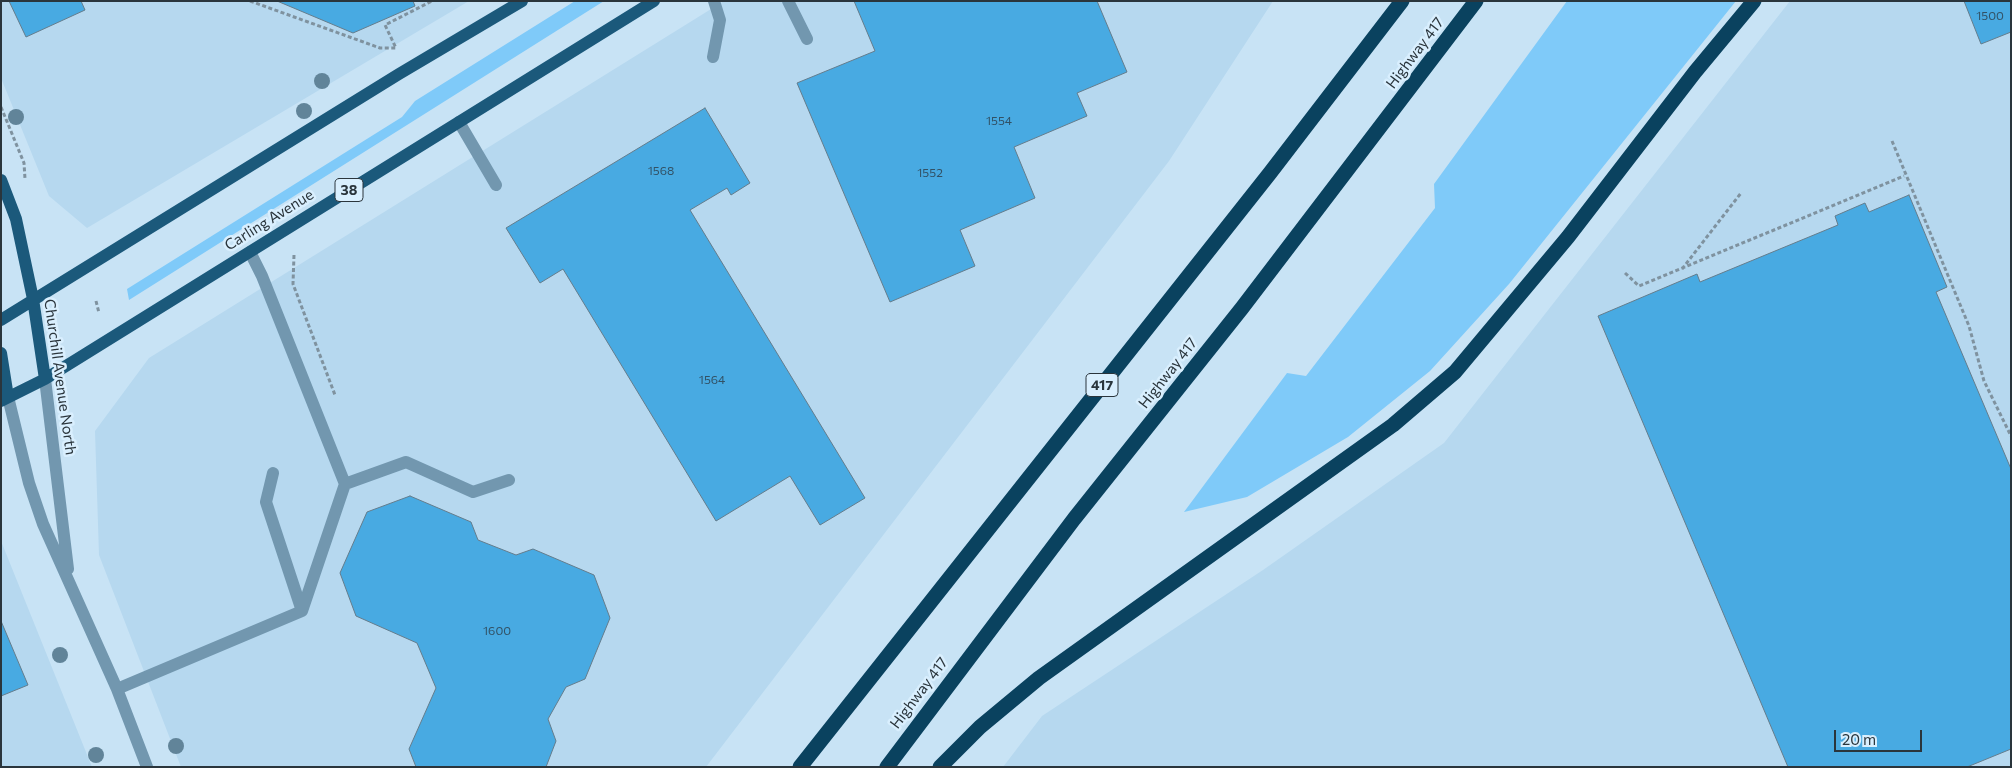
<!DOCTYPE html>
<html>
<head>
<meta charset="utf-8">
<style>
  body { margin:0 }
  #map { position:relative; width:2012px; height:768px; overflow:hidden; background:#c8e3f5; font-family:Commissioner,sans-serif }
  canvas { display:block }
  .frame { position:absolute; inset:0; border:2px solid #2a353c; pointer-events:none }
  .scale { position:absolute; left:1834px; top:730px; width:88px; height:22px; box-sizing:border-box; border:2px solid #2a353c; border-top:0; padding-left:6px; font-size:15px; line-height:18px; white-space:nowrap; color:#2a353c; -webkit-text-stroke:4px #d9effe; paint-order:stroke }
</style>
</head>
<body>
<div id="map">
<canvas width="2012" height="768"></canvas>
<div class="frame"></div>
<div class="scale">20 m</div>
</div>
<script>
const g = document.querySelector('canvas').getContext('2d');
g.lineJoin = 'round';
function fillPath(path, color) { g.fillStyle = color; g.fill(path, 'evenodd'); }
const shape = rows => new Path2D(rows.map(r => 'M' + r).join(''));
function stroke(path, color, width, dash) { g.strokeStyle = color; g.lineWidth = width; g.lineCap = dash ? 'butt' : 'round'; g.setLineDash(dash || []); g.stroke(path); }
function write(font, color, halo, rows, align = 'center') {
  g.font = font + ' Commissioner,sans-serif'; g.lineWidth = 5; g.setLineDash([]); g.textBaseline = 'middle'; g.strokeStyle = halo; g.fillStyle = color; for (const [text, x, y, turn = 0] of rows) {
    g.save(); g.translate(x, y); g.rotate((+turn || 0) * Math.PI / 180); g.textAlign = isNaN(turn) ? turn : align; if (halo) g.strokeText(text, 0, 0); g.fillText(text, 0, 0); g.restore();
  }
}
const built = shape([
  [1,1,469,1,87,228,49,196,1,78],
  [724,1,1273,1,1169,161,706,767,181,767,99,555,95,431,149,358],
  [1790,1,2011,1,2011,767,1003,767,1042,716,1263,570,1444,443],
  [1,541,92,767,1,767]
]);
const green = shape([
  [575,1,604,1,129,300,127,289,402,117,415,101],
  [1567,1,1736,1,1509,284,1430,371,1348,437,1247,497,1184,512,1287,373,1306,376,1435,208,1434,184]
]);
const building = shape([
  [9,1,81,1,85,10,26,37,9,1],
  [277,1,413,1,415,6,353,33,277,1],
  [854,1,1097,1,1127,72,1077,93,1087,116,1014,147,1035,198,960,230,975,266,890,302,797,83,875,51,854,1],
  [1964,1,2011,1,2011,32,1981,44,1964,1],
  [705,108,750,183,731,195,727,188,690,210,865,498,820,525,790,476,716,521,563,269,540,283,506,228,705,108],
  [1909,195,1947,287,1936,292,2011,469,2011,749,1967,767,1788,767,1598,316,1697,274,1700,282,1838,225,1835,216,1865,203,1869,212,1909,195],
  [410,496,471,522,478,540,516,555,533,549,594,575,610,618,585,679,566,687,548,719,556,741,546,767,416,767,409,749,436,688,417,643,356,616,340,573,367,512,410,496],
  [1,621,28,685,1,696,1,621]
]);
const path = shape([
  [250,1,380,48,396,48,385,25,432,1],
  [1,107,24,163,25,179],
  [1892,141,1969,326,1984,381,2011,436],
  [294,255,293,284,335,395],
  [1682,269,1741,193],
  [1625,273,1639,286,1904,176],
  [96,301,99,313]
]);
const minor = shape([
  [788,1,807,39],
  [713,57,720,20,714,1],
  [459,122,496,185],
  [250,252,262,276,345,484],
  [45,379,68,569],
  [8,397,29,483,43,524,117,689,147,767],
  [273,473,266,502,302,611],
  [117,689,302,611,345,484,406,462,473,492,509,480]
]);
const major = shape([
  [1,180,16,219,33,299,45,379],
  [1,320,399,74,522,1],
  [1,353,8,397],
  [1,401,45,379,654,1]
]);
const highway = shape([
  [800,767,1270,173,1402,1],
  [887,767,1074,519,1242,308,1476,1],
  [940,767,980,727,1039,678,1393,425,1455,372,1568,237,1695,72,1754,1]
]);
const trees = [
  [322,81],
  [304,111],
  [16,117],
  [60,655],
  [176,746],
  [96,755]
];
const numberNames = [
  ["1500",1990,16],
  ["1554",999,121],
  ["1568",661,171],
  ["1552",930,173],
  ["1564",712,380],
  ["1600",497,631]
];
const shields = [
  [349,190,28],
  [1102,385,32]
];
const shieldNames = [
  ["38",349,190],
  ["417",1102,385]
];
const streetNames = [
  ["Highway 417",1415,53,-53],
  ["Carling Avenue",269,220,-32],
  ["Highway 417",1168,373,-52],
  ["Churchill Avenue North",60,377,82],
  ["Highway 417",919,693,-53]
];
fillPath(built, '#b6d8ef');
fillPath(green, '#7fcaf9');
fillPath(building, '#48aae2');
stroke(building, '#647d8d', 1);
stroke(path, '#7f929f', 3, [4, 2.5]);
stroke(minor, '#7297af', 12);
stroke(major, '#1b597b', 12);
stroke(highway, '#0a425f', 15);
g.fillStyle = '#618499';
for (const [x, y] of trees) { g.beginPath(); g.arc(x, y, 8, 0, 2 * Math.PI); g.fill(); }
write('12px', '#325266', null, numberNames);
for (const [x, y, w] of shields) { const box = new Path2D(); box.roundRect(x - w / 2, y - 11.5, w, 23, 4); g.fillStyle = '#d9effe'; g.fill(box); stroke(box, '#2a353c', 1); }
write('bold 14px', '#2a353c', null, shieldNames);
write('15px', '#2a353c', '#d9effe', streetNames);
</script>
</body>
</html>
